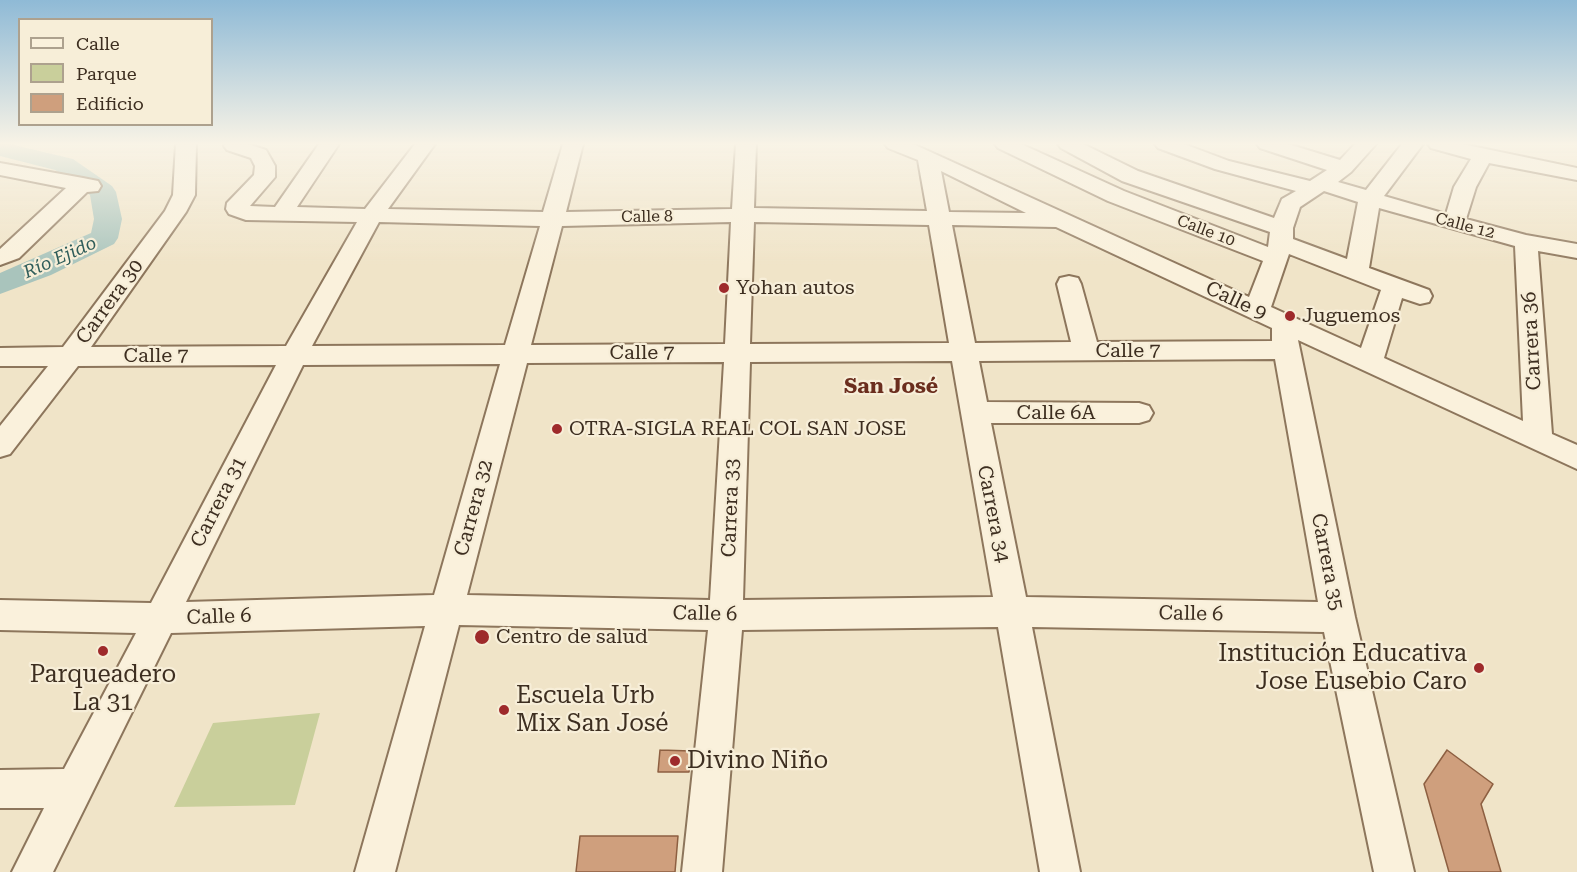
<!DOCTYPE html>
<html>
<head>
<meta charset="utf-8">
<style>
  body { margin:0 }
  #map { position:relative; width:1577px; height:872px; overflow:hidden; background:#f0e4c8; font-family:"Roboto Serif",serif }
  canvas { display:block }
  .legend { position:absolute; left:18px; top:18px; width:195px; height:108px; box-sizing:border-box; background:#f7eed8; border:2px solid #ada18e; margin:0; padding:8px 10px; list-style:none; font-size:18px; color:#3d2e20 }
  .legend li { display:flex; align-items:center; gap:12px; height:30px }
  .legend b { width:30px; border:2px solid #ada18e }
</style>
</head>
<body>
<div id="map">
<canvas width="1577" height="872"></canvas>
<ul class="legend">
<li><b style="height:8px;background:#faf1dc"></b>Calle</li>
<li><b style="height:16px;background:#c9cf9b"></b>Parque</li>
<li><b style="height:16px;background:#cf9f7d"></b>Edificio</li>
</ul>
</div>
<script>
const g = document.querySelector('canvas').getContext('2d');
g.lineJoin = 'round';
function fillPath(path, color) { g.fillStyle = color; g.fill(path, 'evenodd'); }
const shape = rows => new Path2D(rows.map(r => 'M' + r).join(''));
function stroke(path, color, width, dash) { g.strokeStyle = color; g.lineWidth = width; g.lineCap = dash ? 'butt' : 'round'; g.setLineDash(dash || []); g.stroke(path); }
function write(font, color, halo, rows, align = 'center') {
  g.font = font + ' "Roboto Serif",serif'; g.lineWidth = 4.5; g.setLineDash([]); g.textBaseline = 'middle'; g.strokeStyle = halo; g.fillStyle = color; for (const [text, x, y, turn = 0] of rows) {
    g.save(); g.translate(x, y); g.rotate((+turn || 0) * Math.PI / 180); g.textAlign = isNaN(turn) ? turn : align; if (halo) g.strokeText(text, 0, 0); g.fillText(text, 0, 0); g.restore();
  }
}
const green = shape([
  [320,713,295,805,174,807,213,723]
]);
const river = shape([
  [0,144,10,144,73,159,112,186,116,192,122,219,118,238,114,244,51,275,0,294,0,273,91,233,94,219,90,195,55,170,0,156,0,144]
]);
const building = shape([
  [660,750,691,751,689,772,658,772,660,750],
  [1447,750,1493,784,1481,804,1501,872,1449,872,1424,784,1447,750],
  [580,836,678,836,675,872,576,872,580,836]
]);
const minor = shape([
  [176,144,196,144,195,195,186,212,91,347,286,346,357,222,246,220,229,214,226,209,227,203,254,175,255,166,251,158,227,150,224,146,225,144,248,144,266,150,275,166,275,177,250,206,275,207,319,144,339,144,297,207,365,209,415,144,435,144,388,209,543,212,563,144,583,144,566,212,732,209,736,144,756,144,754,208,927,211,918,160,888,148,885,144,913,144,1249,297,1263,261,1108,201,998,148,995,144,1021,144,1124,191,1268,247,1270,232,1122,181,1061,148,1058,144,1083,144,1138,171,1274,218,1282,199,1296,191,1215,169,1158,148,1155,144,1184,144,1229,161,1310,181,1327,170,1260,148,1257,144,1288,144,1340,160,1355,144,1376,144,1351,172,1338,182,1366,190,1402,144,1423,144,1384,196,1446,214,1454,187,1471,159,1431,148,1428,144,1462,144,1577,168,1577,180,1489,163,1476,187,1466,219,1526,235,1577,244,1577,258,1538,251,1552,434,1577,445,1577,469,1298,340,1355,617,1414,872,1374,872,1324,632,1032,627,1080,872,1040,872,998,627,742,630,722,872,682,872,708,630,459,625,395,872,355,872,425,626,171,633,53,872,12,872,44,808,0,808,0,770,64,769,136,633,0,630,0,600,151,603,276,365,78,366,10,454,0,457,0,426,48,366,0,366,0,348,63,347,165,211,173,195,176,144],
  [941,171,1026,213,949,212,941,171],
  [1324,191,1358,202,1347,259,1293,239,1293,228,1300,207,1324,191],
  [1379,208,1515,246,1523,421,1384,358,1402,298,1420,304,1429,302,1432,296,1429,290,1369,268,1379,208],
  [379,222,540,226,505,345,312,346,379,222],
  [731,222,725,344,531,345,562,226,731,222],
  [754,222,929,225,949,343,750,344,754,222],
  [952,225,1056,227,1272,328,1272,341,1097,342,1081,284,1078,278,1069,276,1060,278,1057,284,1071,342,975,343,952,225],
  [1289,254,1381,290,1361,348,1271,307,1289,254],
  [1275,359,1318,602,1026,597,991,423,1139,423,1149,420,1153,413,1149,406,1139,403,987,402,979,361,1275,359],
  [952,361,993,597,743,600,750,362,952,361],
  [724,362,710,600,467,595,527,363,724,362],
  [500,364,434,595,186,602,303,365,500,364],
  [0,163,83,178,98,181,101,186,98,191,87,192,19,258,0,265,0,249,66,188,0,175,0,163]
]);
const markers = [
  [724,288,6,"#9e2a2b"],
  [1290,316,6,"#9e2a2b"],
  [557,429,6,"#9e2a2b"],
  [482,637,8,"#9e2a2b"],
  [103,651,6,"#9e2a2b"],
  [1479,668,6,"#9e2a2b"],
  [504,710,6,"#9e2a2b"],
  [675,761,6,"#9e2a2b"]
];
const farStreetnames = [
  ["Calle 8",647,217,-1],
  ["Calle 12",1465,226,15],
  ["Calle 10",1206,231,21]
];
const farWaternames = [
  ["Río Ejido",60,258,-24]
];
const poiNames = [
  ["Yohan autos",736,288],
  ["Juguemos",1302,316],
  ["OTRA-SIGLA REAL COL SAN JOSE",569,429],
  ["Centro de salud",496,637]
];
const streetNames = [
  ["Calle 9",1236,301,25],
  ["Carrera 30",110,302,-54],
  ["Carrera 36",1532,341,-93],
  ["Calle 7",1128,351],
  ["Calle 7",642,353],
  ["Calle 7",156,356],
  ["Calle 6A",1056,413],
  ["Carrera 31",219,502,-63],
  ["Carrera 32",474,508,-75],
  ["Carrera 33",731,508,-88],
  ["Carrera 34",993,514,79],
  ["Carrera 35",1327,562,79],
  ["Calle 6",705,614,1],
  ["Calle 6",1191,614,1],
  ["Calle 6",219,617,-2]
];
const neighbourhoodNames = [
  ["San José",891,387]
];
const nearPoinames = [
  ["Institución Educativa",1467,654,"right"],
  ["Jose Eusebio Caro",1467,682,"right"],
  ["Parqueadero",103,675,"center"],
  ["La 31",103,703,"center"],
  ["Escuela Urb",516,696],
  ["Mix San José",516,724],
  ["Divino Niño",687,761]
];
fillPath(green, '#c9cf9b');
fillPath(river, '#a9c4bc');
fillPath(building, '#cf9f7d');
stroke(building, '#8d5f41', 1.5);
stroke(minor, '#8d765c', 4);
fillPath(minor, '#faf1dc');
const sky = g.createLinearGradient(0, 0, 0, 266);
sky.addColorStop(0, '#8fbad6');
sky.addColorStop(0.54, '#f8f3e6');
sky.addColorStop(1, '#f8f3e600');
g.fillStyle = sky;
g.fillRect(0, 0, 1577, 266);
for (const [x, y, r, color] of markers) { const dot = new Path2D(); dot.arc(x, y, r, 0, 2 * Math.PI); g.fillStyle = color; g.fill(dot); stroke(dot, '#f7eed8', 2); }
write('16px', '#3d2e20', '#f7eed8', farStreetnames);
write('italic 18px', '#2f5d5a', '#f7eed8', farWaternames);
write('20px', '#3d2e20', '#f7eed8', poiNames, 'left');
write('20px', '#3d2e20', '#f7eed8', streetNames);
write('bold 21px', '#6b2e1e', '#f7eed8', neighbourhoodNames);
write('24px', '#3d2e20', '#f7eed8', nearPoinames, 'left');
</script>
</body>
</html>
